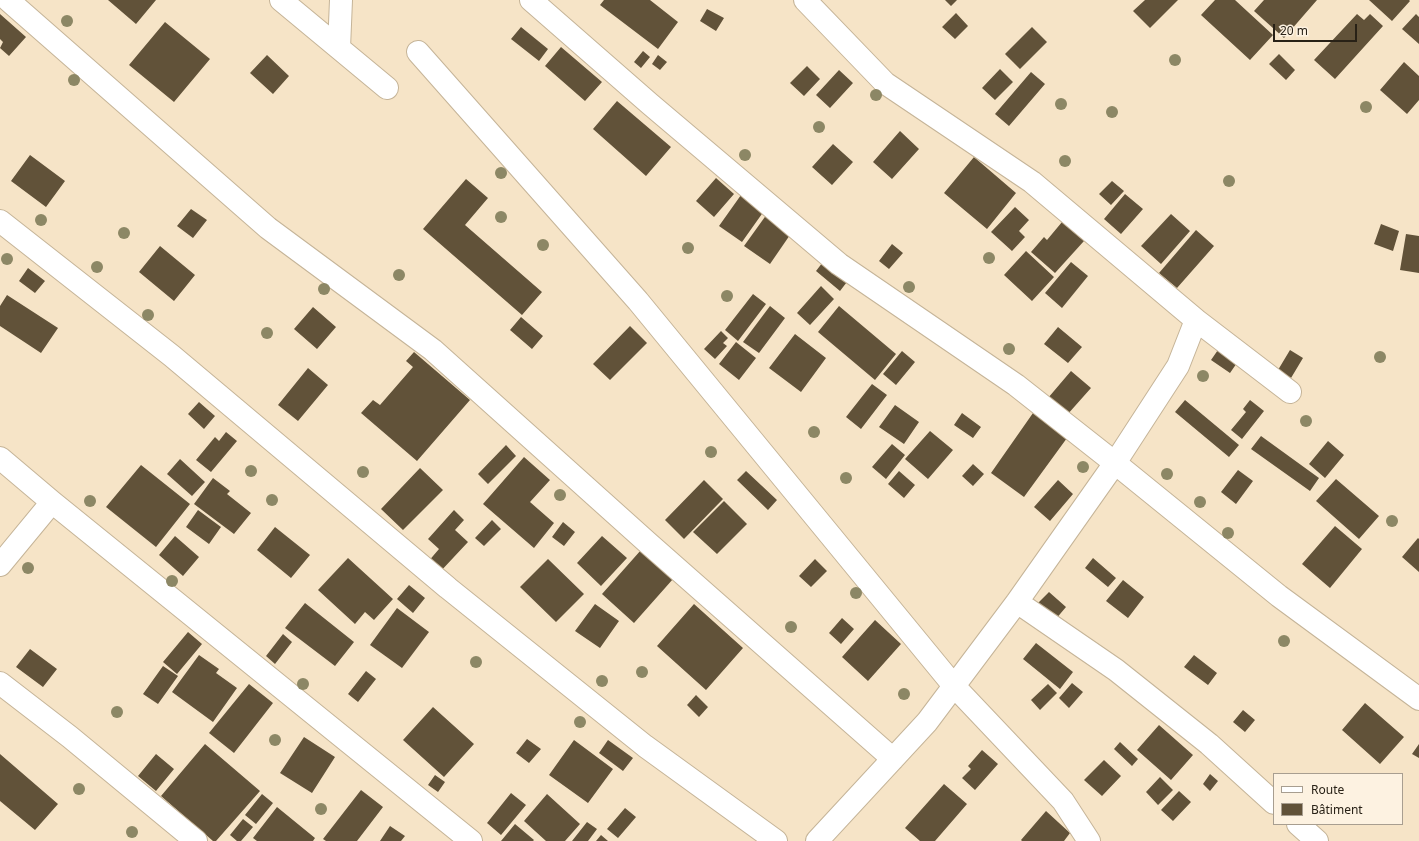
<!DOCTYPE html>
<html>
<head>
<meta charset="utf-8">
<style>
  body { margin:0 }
  #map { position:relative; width:1419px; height:841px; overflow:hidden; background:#f6e4c7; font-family:"Noto Sans",sans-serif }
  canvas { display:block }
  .legend { position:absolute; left:1273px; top:773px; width:130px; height:52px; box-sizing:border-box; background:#fdf2e1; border:1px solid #a89e90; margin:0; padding:5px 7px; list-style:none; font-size:12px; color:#282116 }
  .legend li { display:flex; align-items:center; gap:8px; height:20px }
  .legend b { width:20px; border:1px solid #a89e90 }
  .scale { position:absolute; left:1273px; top:24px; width:84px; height:18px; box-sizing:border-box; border:2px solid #282116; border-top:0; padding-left:5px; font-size:12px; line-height:14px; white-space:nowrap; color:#282116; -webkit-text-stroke:3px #fdf2e1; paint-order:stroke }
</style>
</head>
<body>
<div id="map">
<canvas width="1419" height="841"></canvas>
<ul class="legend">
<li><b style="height:5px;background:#fff"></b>Route</li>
<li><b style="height:11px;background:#615239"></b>Bâtiment</li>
</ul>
<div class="scale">20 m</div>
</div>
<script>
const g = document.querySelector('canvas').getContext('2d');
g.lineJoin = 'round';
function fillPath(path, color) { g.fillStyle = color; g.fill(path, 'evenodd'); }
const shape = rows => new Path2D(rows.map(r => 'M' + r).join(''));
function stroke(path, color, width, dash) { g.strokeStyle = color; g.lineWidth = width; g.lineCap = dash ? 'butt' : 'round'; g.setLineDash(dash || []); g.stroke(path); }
const building = shape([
  [108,0,156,0,136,24],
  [604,0,650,0,678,22,658,49,600,5],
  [945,0,957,0,951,6],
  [1145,0,1178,0,1150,28,1133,11],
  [1215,0,1235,0,1273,35,1250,60,1201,15],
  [1264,0,1317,0,1284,38,1254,11],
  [1369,0,1409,0,1410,1,1392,21],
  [707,9,724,18,716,31,700,21],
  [956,13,968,26,955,39,942,27],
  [0,14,26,37,9,56,0,48,3,42,0,39],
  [1357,14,1364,20,1370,14,1383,26,1335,79,1314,60],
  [1416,14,1419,17,1419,44,1402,29],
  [165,22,210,59,174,102,129,65],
  [521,27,548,49,539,61,511,39],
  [1032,27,1047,42,1020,69,1005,54],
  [561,47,602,82,585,101,545,66],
  [643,51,650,57,641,68,634,62],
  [1279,54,1295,70,1286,80,1269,64],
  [267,55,289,76,273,94,250,73],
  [658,55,667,62,660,70,652,64],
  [1404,62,1419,76,1419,100,1407,114,1380,90],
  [807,66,820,79,804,96,790,83],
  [1000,69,1013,82,995,100,982,88],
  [839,70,853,83,830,108,816,95],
  [1031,72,1045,84,1009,126,995,114],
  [617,101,671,147,646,176,593,129],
  [900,131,919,149,892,179,873,162],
  [833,144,853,162,832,185,812,167],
  [30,155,65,181,46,207,11,181],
  [974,157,1016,193,987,229,944,193],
  [716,178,734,194,714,217,696,201],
  [466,179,488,198,465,225,542,292,522,315,423,229],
  [1112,181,1124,191,1111,205,1099,194],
  [1125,194,1143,209,1121,234,1104,219],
  [741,195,764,211,742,242,719,226],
  [1015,207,1029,220,1019,231,1025,237,1012,251,991,232],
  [191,209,207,220,193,238,177,226],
  [767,214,792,232,770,264,744,246],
  [1171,214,1190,231,1161,264,1141,246],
  [1062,222,1084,241,1055,273,1031,252,1044,237,1047,240],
  [1381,224,1399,231,1393,251,1374,244],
  [1196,230,1214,246,1177,288,1159,273],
  [1406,234,1419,236,1419,273,1400,270],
  [892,244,903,253,889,269,879,261],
  [160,246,195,275,174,301,139,272],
  [1026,251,1054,277,1032,301,1004,275],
  [826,258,850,278,840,291,816,271],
  [1071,262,1088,276,1062,308,1045,293],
  [28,268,45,281,35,293,19,281],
  [821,286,834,299,810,325,797,313],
  [753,294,766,304,738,341,725,330],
  [7,295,58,328,41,353,0,326,0,306],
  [770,306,785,318,759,353,743,342],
  [839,306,896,354,875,380,818,332],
  [313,307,336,327,317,349,294,329],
  [521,317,543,336,532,349,510,330],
  [630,326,647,343,610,380,593,364],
  [1058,327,1082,347,1068,363,1044,344],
  [721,331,728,338,723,343,727,346,715,359,704,349],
  [795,334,826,358,801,392,769,368],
  [736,342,756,358,739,380,719,364],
  [1220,347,1239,360,1230,373,1211,360],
  [1290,350,1303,358,1291,378,1278,370],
  [902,351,915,362,896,385,883,374],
  [414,352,470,400,417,461,361,413,373,400,380,405,413,367,406,361],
  [308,368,328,385,298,421,278,405],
  [1071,371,1091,388,1067,415,1048,398],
  [872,384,887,395,861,429,846,417],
  [1185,400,1239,445,1229,457,1175,412],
  [1250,400,1264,411,1242,439,1231,430,1246,412,1243,409],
  [199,402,215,416,204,429,188,414],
  [895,405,919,422,904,444,879,427],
  [962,413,981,427,973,438,954,425],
  [1033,413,1067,438,1024,497,991,473],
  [930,431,953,450,928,479,905,459],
  [226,432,237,441,211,472,196,460,215,437,219,441],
  [1261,436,1319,478,1310,491,1251,449],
  [1328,441,1344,455,1325,478,1309,464],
  [892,444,905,455,886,479,872,467],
  [506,445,516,456,488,484,478,474],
  [524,457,550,480,530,502,554,523,534,548,483,504],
  [180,459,205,482,192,496,167,474],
  [973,464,984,474,973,486,962,476],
  [141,465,190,504,156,547,106,507],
  [420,468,443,490,403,530,381,509],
  [1238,470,1253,481,1236,504,1221,492],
  [746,471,777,500,768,510,737,480],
  [899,471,915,485,904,498,888,484],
  [213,478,230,491,227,494,251,513,234,534,194,504],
  [1336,479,1379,516,1359,539,1316,501],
  [704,480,723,499,684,539,665,520],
  [1058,480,1073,494,1050,521,1034,507],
  [724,501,747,524,717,554,693,532],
  [198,510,221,527,209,544,186,527],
  [454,510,464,520,455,530,468,542,439,573,427,563,439,549,428,539],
  [492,520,501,529,484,546,475,538],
  [563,522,575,532,564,546,552,537],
  [1335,526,1362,549,1330,588,1302,564],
  [275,527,310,555,291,578,257,550],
  [175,536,199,557,183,576,159,555],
  [602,536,627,558,601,586,577,563],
  [1418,538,1419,539,1419,572,1402,557],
  [641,550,673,579,634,623,602,594],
  [348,558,393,599,374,620,365,612,355,624,318,590],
  [1093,558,1116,578,1108,587,1085,568],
  [548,559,584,594,556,622,520,587],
  [815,559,827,571,811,587,799,576],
  [1123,580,1144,597,1128,618,1106,601],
  [409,585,425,598,413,613,397,599],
  [1049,592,1066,607,1055,620,1037,604],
  [305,603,354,642,335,666,285,628],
  [595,604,619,621,600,648,575,631],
  [694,604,743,648,706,690,657,646],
  [397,608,429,632,402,668,370,645],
  [842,618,854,629,841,644,829,633],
  [875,620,901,644,868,681,842,657],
  [188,632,202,644,177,674,163,662],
  [283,634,292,642,275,664,266,656],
  [1036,643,1073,672,1060,689,1023,659],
  [30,649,57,669,43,687,16,667],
  [199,655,219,669,216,673,237,688,213,722,172,692],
  [1194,655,1217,673,1208,685,1184,667],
  [163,666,178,676,158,704,143,694],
  [366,671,376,679,358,702,348,694],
  [1072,683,1083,692,1069,708,1059,698],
  [249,684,273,703,234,753,209,733],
  [1048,684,1057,693,1040,710,1031,700],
  [696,695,708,707,699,717,687,705],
  [1365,703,1404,737,1380,764,1342,730],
  [433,707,474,744,444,777,403,740],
  [1243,710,1255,720,1245,732,1233,722],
  [1159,725,1193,755,1171,780,1137,750],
  [304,737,335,757,312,793,280,773],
  [527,739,541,749,529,763,516,753],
  [574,740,613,769,588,803,549,775],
  [608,740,633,758,623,771,599,753],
  [1120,742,1138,759,1132,766,1114,749],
  [205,744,260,791,216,841,213,841,161,796],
  [1419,744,1419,758,1412,754],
  [982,750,998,764,975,790,962,778,971,769,968,766],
  [0,754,58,804,35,830,0,801],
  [156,754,174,769,156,791,138,776],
  [1104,760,1121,776,1102,796,1084,780],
  [1210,774,1218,781,1210,791,1203,784],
  [435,775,445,782,438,792,428,785],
  [1160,777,1173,790,1158,805,1146,792],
  [944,784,967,804,935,841,920,841,905,828],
  [361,790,383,807,357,841,326,841,323,839],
  [1179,791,1191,802,1173,821,1161,810],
  [511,793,526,805,501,835,487,823],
  [262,794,273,803,256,824,245,815],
  [547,794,580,824,565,841,546,841,524,821],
  [277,807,315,838,313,841,257,841,253,838],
  [625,808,636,817,618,838,607,829],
  [1046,811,1070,833,1064,841,1022,841,1021,840],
  [243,819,253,827,241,841,237,841,230,835],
  [587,822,597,829,588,841,572,841],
  [515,824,534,840,533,841,501,841],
  [390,826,405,836,401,841,380,841],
  [601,835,608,841,596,841]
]);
const street = shape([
  [8,0,268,228,433,350,648,543,893,759],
  [281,0,387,88],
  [531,0,650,104,839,264,1016,385,1115,463,1279,596,1419,699],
  [805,0,885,83,1032,182,1196,320,1290,392],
  [339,48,341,0],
  [418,52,638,301,954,686,1063,801,1089,841],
  [0,221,172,356,448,588,645,746,776,841],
  [0,458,52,502,471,841],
  [0,565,52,502],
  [1017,602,1116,670,1209,744,1274,803],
  [0,683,70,737,196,841],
  [1298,824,1317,841],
  [817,841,927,722,1017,602,1115,463,1178,366,1196,320]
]);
const trees = [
  [67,21],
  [1175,60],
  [74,80],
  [876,95],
  [1061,104],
  [1366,107],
  [1112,112],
  [819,127],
  [745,155],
  [1065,161],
  [501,173],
  [1229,181],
  [501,217],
  [41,220],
  [124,233],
  [543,245],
  [688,248],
  [989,258],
  [7,259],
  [97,267],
  [399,275],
  [909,287],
  [324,289],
  [727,296],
  [148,315],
  [267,333],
  [1009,349],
  [1380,357],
  [1203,376],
  [1306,421],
  [814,432],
  [711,452],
  [1083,467],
  [251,471],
  [363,472],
  [1167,474],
  [846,478],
  [560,495],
  [272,500],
  [90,501],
  [1200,502],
  [1392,521],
  [1228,533],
  [28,568],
  [172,581],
  [856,593],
  [791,627],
  [1284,641],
  [476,662],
  [642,672],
  [602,681],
  [303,684],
  [904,694],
  [117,712],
  [580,722],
  [275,740],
  [79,789],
  [321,809],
  [132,832]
];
fillPath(building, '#615239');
stroke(street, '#c5b498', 24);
stroke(street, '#fff', 22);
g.fillStyle = '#8c8765';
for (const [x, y] of trees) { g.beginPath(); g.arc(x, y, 6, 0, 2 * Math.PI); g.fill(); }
</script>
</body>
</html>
